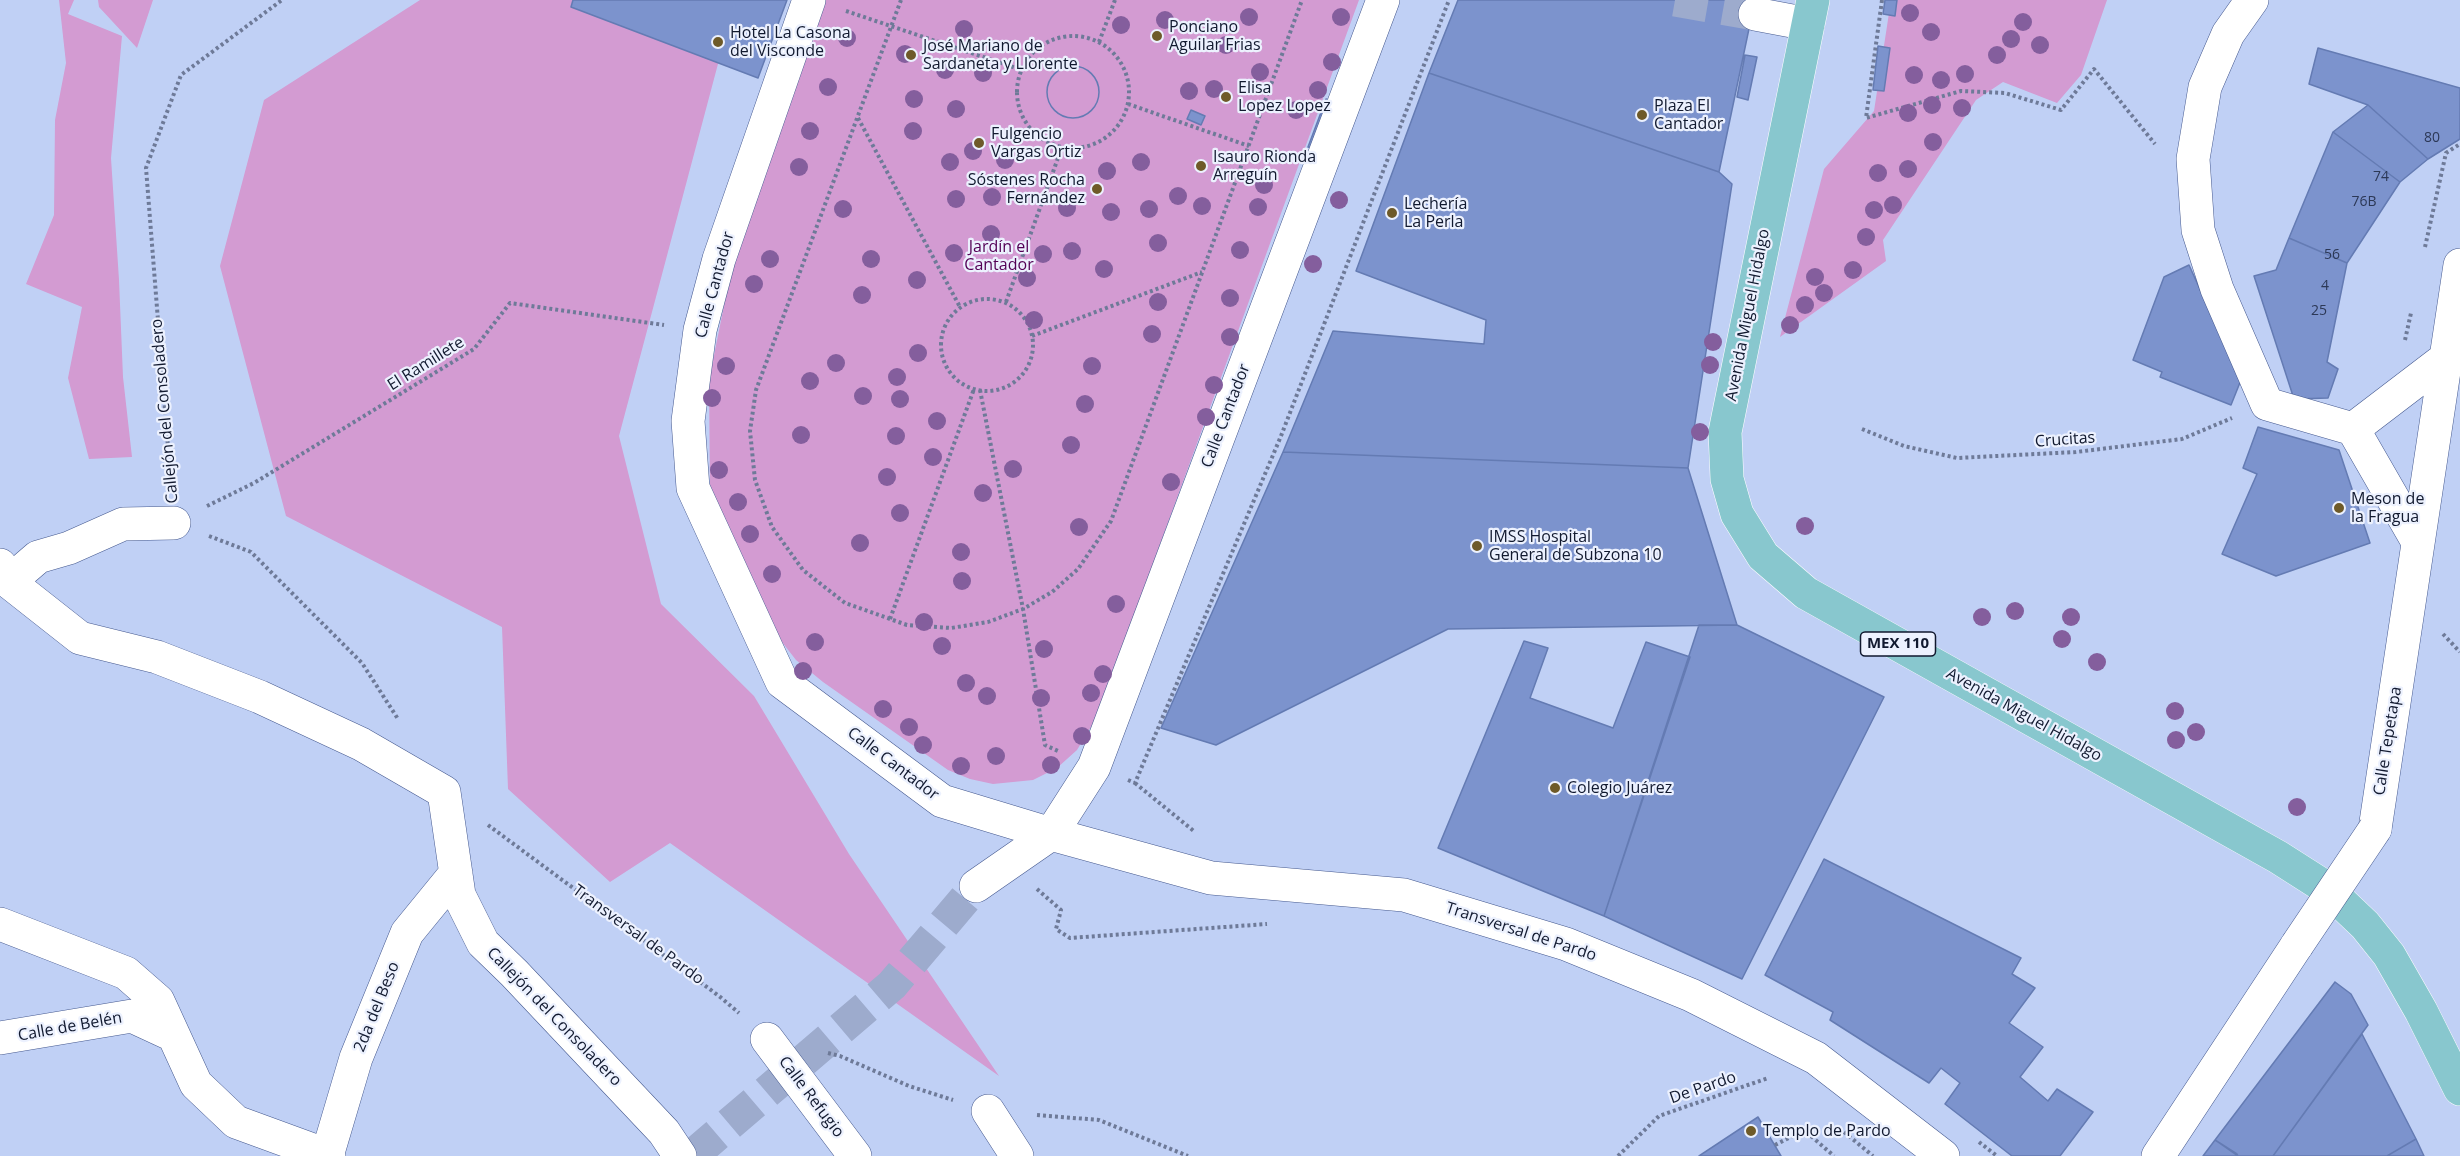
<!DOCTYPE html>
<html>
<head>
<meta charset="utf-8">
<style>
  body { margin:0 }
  canvas { display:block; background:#c0d0f5 }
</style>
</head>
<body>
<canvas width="2460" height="1156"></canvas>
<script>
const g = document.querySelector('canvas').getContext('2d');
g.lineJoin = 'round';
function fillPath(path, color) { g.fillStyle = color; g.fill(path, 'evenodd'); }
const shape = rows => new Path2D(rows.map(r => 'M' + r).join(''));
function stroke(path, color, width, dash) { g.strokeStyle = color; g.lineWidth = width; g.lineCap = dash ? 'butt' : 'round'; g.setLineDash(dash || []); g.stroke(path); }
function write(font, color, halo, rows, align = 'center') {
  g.font = font + ' "Open Sans",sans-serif'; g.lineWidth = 4.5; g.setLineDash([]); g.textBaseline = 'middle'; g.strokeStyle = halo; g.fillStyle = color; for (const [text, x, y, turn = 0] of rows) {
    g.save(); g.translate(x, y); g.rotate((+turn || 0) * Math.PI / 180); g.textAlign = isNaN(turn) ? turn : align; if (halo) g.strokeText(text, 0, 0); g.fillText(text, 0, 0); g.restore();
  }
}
const green = shape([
  [59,0,74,0,68,14,122,36,111,158,119,280,123,377,132,457,89,459,68,378,82,307,26,284,54,215,55,120,66,63],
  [98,0,153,0,137,48,99,7],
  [420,0,735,0,619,436,661,604,754,696,849,854,999,1076,670,843,610,882,508,789,502,627,286,516,220,266,264,100],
  [820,0,1359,0,1097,717,1077,750,1057,768,1033,780,993,784,970,779,948,770,823,682,796,660,775,633,710,491,709,380,732,266],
  [1891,0,2107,0,2081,75,2057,103,2003,82,1976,100,1883,240,1886,261,1780,337,1824,169,1874,111]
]);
const building = shape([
  [573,0,787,0,758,78,571,7,573,0],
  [1458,0,1755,0,1719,172,1429,73,1458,0],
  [1885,0,1897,0,1895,16,1883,14,1885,0],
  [1878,46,1890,48,1884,91,1873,90,1878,46],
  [2318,48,2460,88,2460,139,2428,159,2368,105,2309,84,2318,48],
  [1745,55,1757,57,1748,100,1737,97,1745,55],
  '1047 92a26 26 0 1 1 52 0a26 26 0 1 1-52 0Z',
  '1047 92a26 26 0 1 1 52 0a26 26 0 1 1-52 0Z',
  [1429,73,1719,172,1732,184,1688,468,1283,452,1333,331,1484,344,1486,320,1356,271,1429,73],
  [1326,99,1336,103,1318,150,1308,147,1326,99],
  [2368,105,2428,159,2400,182,2333,132,2368,105],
  [1191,110,1205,116,1201,125,1187,119,1191,110],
  [2333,132,2400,182,2347,263,2289,238,2333,132],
  [2289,238,2347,263,2327,362,2338,369,2328,398,2294,399,2254,276,2276,270,2289,238],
  [2189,265,2241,380,2231,405,2160,377,2162,372,2133,360,2164,277,2189,265],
  [2258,427,2339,450,2370,543,2276,576,2222,554,2257,474,2243,468,2258,427],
  [1283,452,1688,468,1737,625,1448,629,1216,745,1161,728,1283,452],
  [1699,625,1737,625,1884,697,1742,979,1604,916,1699,625],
  [1524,641,1548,648,1530,698,1613,728,1646,642,1690,657,1604,916,1438,848,1524,641],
  [1824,859,2021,958,2012,974,2035,988,2009,1023,2043,1047,2020,1077,2048,1101,2057,1089,2093,1112,2060,1156,2012,1156,1945,1104,1960,1083,1941,1068,1929,1083,1830,1020,1833,1012,1765,975,1824,859],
  [2335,982,2351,994,2368,1025,2273,1156,2238,1156,2215,1140,2335,982],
  [2362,1034,2416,1139,2387,1156,2273,1156,2362,1034],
  [1758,1117,1781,1156,1699,1156,1758,1117],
  [2416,1139,2424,1156,2387,1156,2416,1139],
  [2215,1140,2237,1154,2238,1156,2203,1156,2215,1140]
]);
const minorTunnel = shape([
  [1675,0,1755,14],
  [692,1156,892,985,976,886]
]);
const path = shape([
  [901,0,756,390,750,431,755,480,772,527,803,570,845,603,907,625,951,628,988,622,1023,609,1052,592,1078,569,1111,521,1302,0],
  [1882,0,1866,118,1961,91,2005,93,2061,110,2094,69,2155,144],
  [846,11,1022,70],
  '1017 92a56 56 0 1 1 112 0a56 56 0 1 1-112 0Z',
  [1099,42,1115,0],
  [1128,104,1249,146],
  [858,118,960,307],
  [2425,247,2446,153,2460,144],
  '941 345a46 46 0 1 1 92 0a46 46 0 1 1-92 0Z',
  [1006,302,1062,147],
  [1032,336,1202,272],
  [2405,340,2411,313],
  [980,390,1023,609,1045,745,1058,751],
  [1862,429,1904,446,1957,458,2076,452,2182,439,2232,418],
  [171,486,146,168,181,75,282,0],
  [207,506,254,483,474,349,510,303,664,325],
  [209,536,251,552,362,663,398,719],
  [890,619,974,389],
  [2443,634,2460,652],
  [1128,780,1135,783,1281,436,1449,0],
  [1135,783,1195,832],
  [488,825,719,996,739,1013],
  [1037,889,1061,910,1056,929,1070,938,1267,924],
  [828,1053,840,1056,909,1086,953,1100],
  [1037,1115,1099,1120,1188,1156],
  [1844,1132,1873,1156],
  [1979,1142,1997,1156],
  [1775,1145,1804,1130,1834,1156],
  [1618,1156,1659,1116,1768,1078]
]);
const minor = shape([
  [809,0,719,259,700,330,688,421,693,488,782,682,942,801,1051,834,1211,878,1404,895,1566,944,1691,995,1816,1058,1943,1156],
  [2252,0,2228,34,2205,87,2193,159,2198,230,2217,289,2267,404,2353,429,2418,542],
  [1755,14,1808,24],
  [2353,429,2446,358],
  [0,565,9,582,80,638,157,657,260,697,361,744,444,792,459,895,483,943,514,973,664,1132,680,1156],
  [9,582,38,557,69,548,123,524,174,523],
  [2375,829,2460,265],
  [976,886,1051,834,1094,767,1383,0],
  [0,924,126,973,158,1001,196,1084,236,1122,329,1156],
  [0,1038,132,1016,173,1035],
  [767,1039,855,1156],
  [988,1111,1017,1156],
  [327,1156,356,1058,407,933,456,873],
  [2158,1156,2297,945]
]);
const major = shape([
  [1813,0,1725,432,1727,479,1737,514,1763,556,1806,593,2278,857,2325,887,2365,925,2389,955,2421,1011,2460,1089]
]);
const minorBridge = shape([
  [2297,945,2375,829]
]);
const trees = [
  [1910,13],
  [1249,17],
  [1341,17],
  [1165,20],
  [2023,22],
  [1121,25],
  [964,29],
  [1931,32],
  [847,38],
  [2011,39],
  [1226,45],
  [2040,45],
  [905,54],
  [1997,55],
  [1332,62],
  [945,70],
  [1260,72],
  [983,73],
  [1965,74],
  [1914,75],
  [1941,80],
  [828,87],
  [1214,89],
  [1318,90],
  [1189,91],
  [914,99],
  [1932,105],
  [1962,108],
  [956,109],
  [1296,110],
  [1908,113],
  [810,131],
  [913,131],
  [1933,142],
  [973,151],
  [1005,160],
  [950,162],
  [1141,162],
  [799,167],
  [1908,169],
  [1107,171],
  [1878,173],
  [1264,185],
  [1178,196],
  [992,197],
  [956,199],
  [1339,200],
  [1893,205],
  [1202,206],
  [1258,207],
  [1067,208],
  [843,209],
  [1149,209],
  [1874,210],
  [1111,212],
  [991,234],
  [1866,237],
  [1158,243],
  [1240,250],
  [1072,251],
  [954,253],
  [1043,254],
  [770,259],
  [871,259],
  [1313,264],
  [1104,269],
  [1853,270],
  [1815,277],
  [1027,278],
  [917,280],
  [754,284],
  [1824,293],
  [862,295],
  [1230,298],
  [1158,302],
  [1805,305],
  [1034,320],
  [1790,325],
  [1152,334],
  [1230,337],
  [1713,342],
  [918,353],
  [836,363],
  [1710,365],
  [726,366],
  [1092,366],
  [897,377],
  [810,381],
  [1214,385],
  [863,396],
  [712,398],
  [900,399],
  [1085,404],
  [1206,417],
  [937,421],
  [1700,432],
  [801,435],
  [896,436],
  [1071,445],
  [933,457],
  [1013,469],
  [719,470],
  [887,477],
  [1171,482],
  [983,493],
  [738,502],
  [900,513],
  [1805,526],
  [1079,527],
  [750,534],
  [860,543],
  [961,552],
  [772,574],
  [962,581],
  [1116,604],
  [2015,611],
  [1982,617],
  [2071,617],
  [924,622],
  [2062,639],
  [815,642],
  [942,646],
  [1044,649],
  [2097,662],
  [803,671],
  [1103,674],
  [966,683],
  [1091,693],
  [987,696],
  [1041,698],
  [883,709],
  [2175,711],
  [909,727],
  [2196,732],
  [1082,736],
  [2176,740],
  [923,745],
  [996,756],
  [1051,765],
  [961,766],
  [2297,807]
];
const markers = [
  [1157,36,6,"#6e5a29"],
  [718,42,6,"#6e5a29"],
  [911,55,6,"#6e5a29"],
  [1226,97,6,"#6e5a29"],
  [1642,115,6,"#6e5a29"],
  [979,143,6,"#6e5a29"],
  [1201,166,6,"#6e5a29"],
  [1097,189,6,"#6e5a29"],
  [1392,213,6,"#6e5a29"],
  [2339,508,6,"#6e5a29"],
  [1477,546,6,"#6e5a29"],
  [1555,788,6,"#6e5a29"],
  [1751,1131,6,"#6e5a29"]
];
const numberNames = [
  ["80",2432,138],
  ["74",2381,177],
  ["76B",2364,202],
  ["56",2332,255],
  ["4",2325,286],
  ["25",2319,311]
];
const shields = [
  [1898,644,75]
];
const shieldNames = [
  ["MEX 110",1898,644]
];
const poiNames = [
  ["Ponciano",1169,27],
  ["Aguilar Frias",1169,45],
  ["Hotel La Casona",730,33],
  ["del Visconde",730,51],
  ["José Mariano de",923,46],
  ["Sardaneta y Llorente",923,64],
  ["Elisa",1238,88],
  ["Lopez Lopez",1238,106],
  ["Plaza El",1654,106],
  ["Cantador",1654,124],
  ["Fulgencio",991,134],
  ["Vargas Ortiz",991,152],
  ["Isauro Rionda",1213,157],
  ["Arreguín",1213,175],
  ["Sóstenes Rocha",1085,180,"right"],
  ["Fernández",1085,198,"right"],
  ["Lechería",1404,204],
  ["La Perla",1404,222],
  ["Meson de",2351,499],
  ["la Fragua",2351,517],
  ["IMSS Hospital",1489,537],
  ["General de Subzona 10",1489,555],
  ["Colegio Juárez",1567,788],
  ["Templo de Pardo",1763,1131]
];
const parkNames = [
  ["Jardín el",999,247],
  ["Cantador",999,265]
];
const streetNames = [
  ["Calle Cantador",715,285,-75],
  ["Avenida Miguel Hidalgo",1748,315,-79],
  ["El Ramillete",426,364,-32],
  ["Callejón del Consoladero",165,411,-95],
  ["Calle Cantador",1226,416,-69],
  ["Crucitas",2065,440,-4],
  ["Avenida Miguel Hidalgo",2024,715,29],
  ["Calle Tepetapa",2388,741,-81],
  ["Calle Cantador",893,764,37],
  ["Transversal de Pardo",1521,932,18],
  ["Transversal de Pardo",638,935,36],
  ["2da del Beso",377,1007,-68],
  ["Callejón del Consoladero",554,1017,46],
  ["Calle de Belén",70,1027,-10],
  ["De Pardo",1703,1088,-19],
  ["Calle Refugio",811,1097,53]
];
fillPath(green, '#d39bd2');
fillPath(building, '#7c93cd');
stroke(building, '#647bb3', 1.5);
stroke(minorTunnel, '#9dabcd', 33, [33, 16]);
stroke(minor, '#45598f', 34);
stroke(major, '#fff', 34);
stroke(path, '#6e7a98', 4, [3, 3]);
stroke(minor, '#fff', 33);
stroke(major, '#88c7ce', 33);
stroke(minorBridge, '#45598f', 34, []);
stroke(minorBridge, '#fff', 33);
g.fillStyle = '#845e9d';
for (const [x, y] of trees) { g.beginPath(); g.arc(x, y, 9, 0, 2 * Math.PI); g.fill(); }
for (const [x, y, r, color] of markers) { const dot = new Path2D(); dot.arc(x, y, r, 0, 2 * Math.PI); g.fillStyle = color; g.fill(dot); stroke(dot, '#ecf1fe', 2); }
write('14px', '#2c3856', null, numberNames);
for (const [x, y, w] of shields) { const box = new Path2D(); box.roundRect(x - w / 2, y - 12, w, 24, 4.5); g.fillStyle = '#ecf1fe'; g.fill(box); stroke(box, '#11192f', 1.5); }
write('bold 15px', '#11192f', null, shieldNames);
write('16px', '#11192f', '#ecf1fe', poiNames, 'left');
write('16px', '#530055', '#ecf1fe', parkNames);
write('16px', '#11192f', '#ecf1fe', streetNames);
</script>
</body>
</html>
